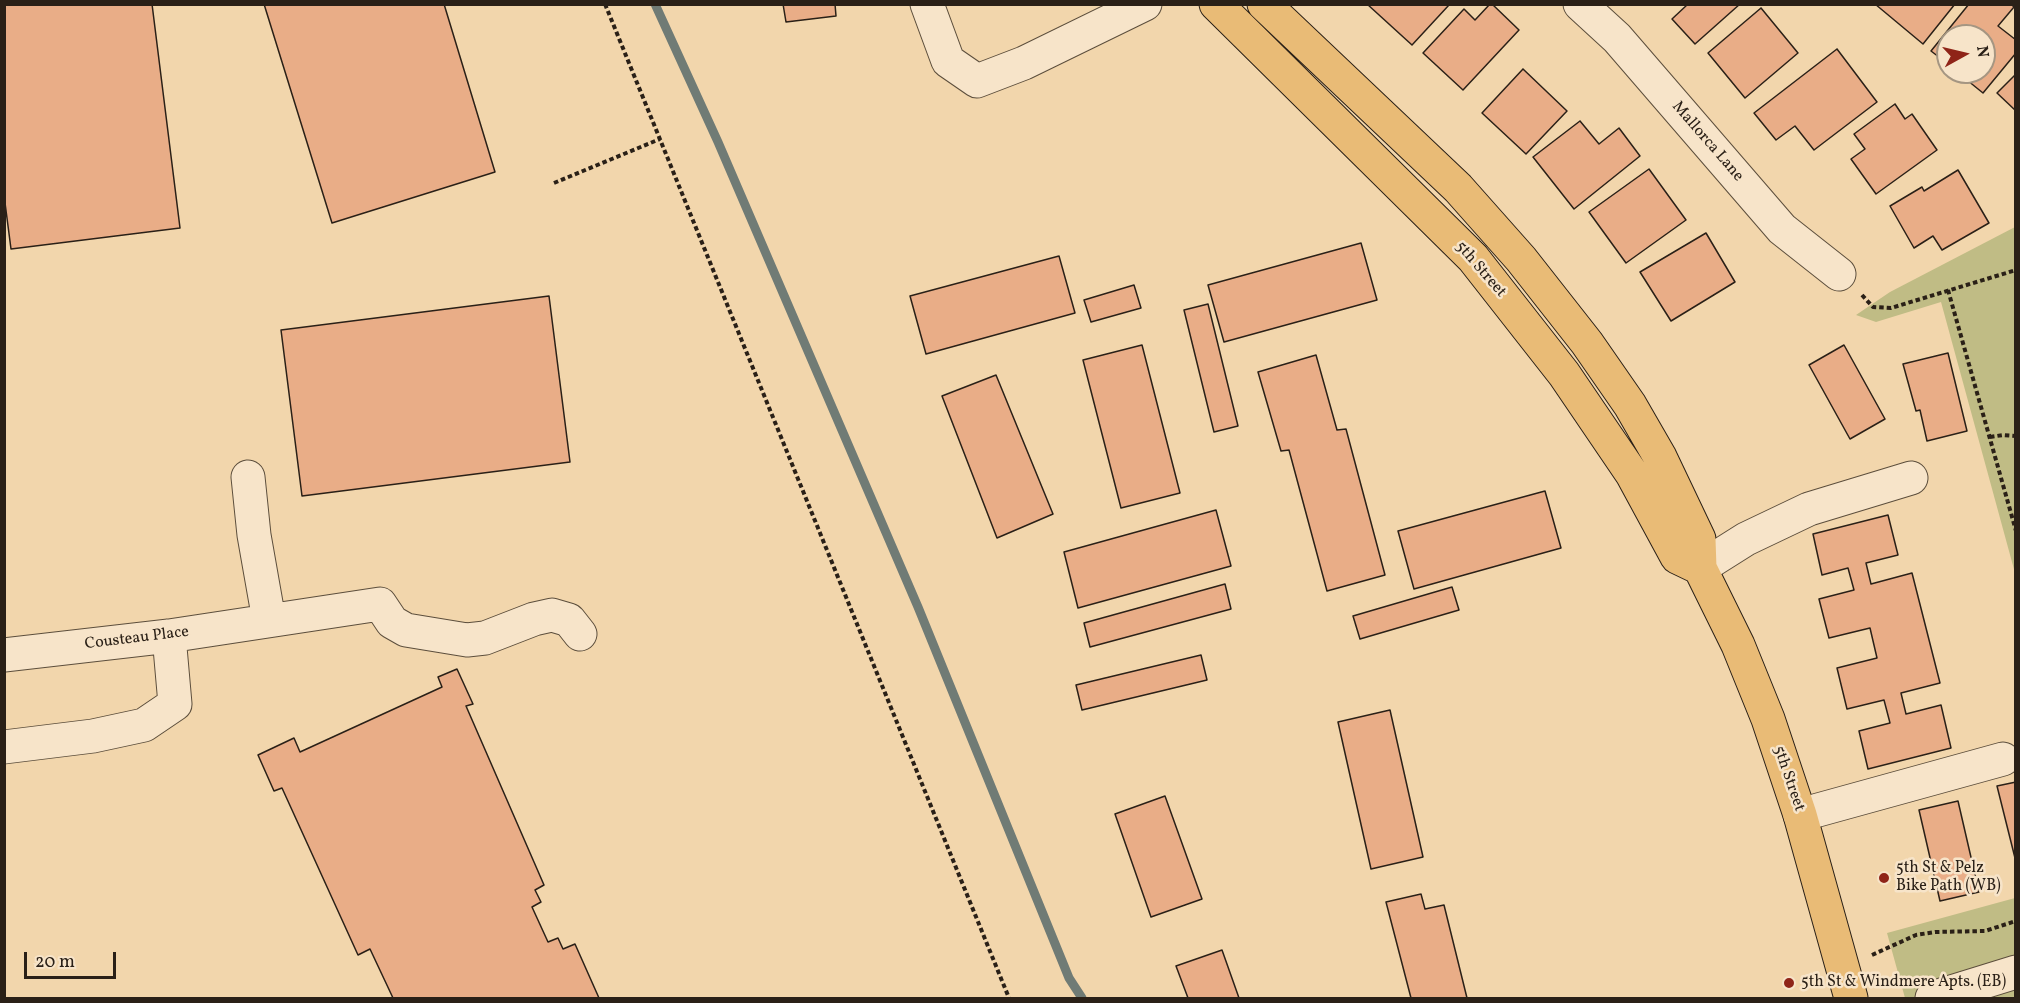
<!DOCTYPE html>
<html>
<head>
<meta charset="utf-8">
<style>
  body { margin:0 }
  #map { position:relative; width:2020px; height:1003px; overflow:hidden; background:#f2d6ac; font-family:Vollkorn,serif }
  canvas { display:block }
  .frame { position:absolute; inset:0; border:6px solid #2a2017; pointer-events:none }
  .north { position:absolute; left:1936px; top:24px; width:60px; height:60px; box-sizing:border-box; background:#f7e4c9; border:2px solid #a59682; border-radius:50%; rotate:82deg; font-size:16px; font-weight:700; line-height:24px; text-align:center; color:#2a2017 }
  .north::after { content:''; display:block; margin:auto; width:21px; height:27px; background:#8f2418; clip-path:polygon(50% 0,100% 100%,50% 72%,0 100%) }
  .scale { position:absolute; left:24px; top:952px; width:92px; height:27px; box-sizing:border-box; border:3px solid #2a2017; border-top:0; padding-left:8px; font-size:18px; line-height:21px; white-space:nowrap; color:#2a2017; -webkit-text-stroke:4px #f7e4c9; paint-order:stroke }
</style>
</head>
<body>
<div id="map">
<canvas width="2020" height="1003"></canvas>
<div class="frame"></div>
<div class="north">N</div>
<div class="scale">20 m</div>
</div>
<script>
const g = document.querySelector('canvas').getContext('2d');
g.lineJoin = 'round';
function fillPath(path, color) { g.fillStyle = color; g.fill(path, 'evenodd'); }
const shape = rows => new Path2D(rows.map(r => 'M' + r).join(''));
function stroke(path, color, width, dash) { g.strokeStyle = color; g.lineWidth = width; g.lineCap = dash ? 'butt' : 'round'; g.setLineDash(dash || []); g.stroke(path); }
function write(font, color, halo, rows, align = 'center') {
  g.font = font + ' Vollkorn,serif'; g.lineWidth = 5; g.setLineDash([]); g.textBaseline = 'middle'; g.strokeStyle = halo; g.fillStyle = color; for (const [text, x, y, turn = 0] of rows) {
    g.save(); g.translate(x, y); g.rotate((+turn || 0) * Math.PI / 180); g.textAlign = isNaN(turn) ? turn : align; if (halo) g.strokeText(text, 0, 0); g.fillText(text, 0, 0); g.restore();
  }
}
const green = shape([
  [2015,227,2015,573,1941,302,1876,322,1856,315,1890,292],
  [2015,898,2015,998,1905,998,1887,933]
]);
const stream = shape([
  [655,4,718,142,918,607,1069,978,1082,998]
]);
const building = shape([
  [4,4,152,4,180,228,11,249,4,195,4,4],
  [264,4,444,4,495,172,332,223,264,4],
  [783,4,835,4,836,16,786,22,783,4],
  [1367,4,1448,4,1449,5,1412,45,1367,4],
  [1490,4,1492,4,1519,30,1463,90,1423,53,1464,9,1475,20,1490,4],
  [1688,4,1740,4,1695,44,1672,19,1688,4],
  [1875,4,1955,4,1923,44,1875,4],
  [1969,4,2011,4,2014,7,1998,26,2016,40,2016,53,1983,93,1957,72,1984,72,1984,36,1948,36,1948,64,1931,51,1969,4],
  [1761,8,1798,53,1745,98,1708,53,1761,8],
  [1837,49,1877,102,1814,150,1795,126,1776,140,1754,113,1837,49],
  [1523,69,1567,111,1526,154,1482,113,1523,69],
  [2016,74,2016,111,1997,93,2016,74],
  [1895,104,1905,119,1912,114,1937,150,1876,194,1851,159,1865,149,1854,134,1895,104],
  [1580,121,1599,144,1619,128,1640,156,1574,209,1533,157,1580,121],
  [1649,169,1686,220,1626,263,1589,212,1649,169],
  [1958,170,1989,223,1942,250,1933,236,1914,248,1890,206,1922,187,1924,191,1958,170],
  [1706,233,1735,282,1671,321,1640,272,1706,233],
  [1361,243,1377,300,1224,342,1208,285,1361,243],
  [1059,256,1075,313,926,354,910,296,1059,256],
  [1134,285,1141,308,1091,322,1084,300,1134,285],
  [549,296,570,462,302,496,281,330,549,296],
  [1208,304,1238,426,1214,432,1184,310,1208,304],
  [1142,345,1180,493,1121,508,1083,360,1142,345],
  [1844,345,1885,419,1850,439,1809,365,1844,345],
  [1948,353,1967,431,1927,441,1920,410,1916,411,1903,364,1948,353],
  [1316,355,1337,430,1346,429,1385,575,1327,591,1289,450,1281,451,1258,372,1316,355],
  [996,375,1053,514,997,538,942,396,996,375],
  [1545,491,1561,548,1414,589,1398,531,1545,491],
  [1216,510,1231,566,1078,608,1064,552,1216,510],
  [1888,515,1898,555,1866,563,1871,584,1912,573,1940,683,1901,693,1906,714,1941,705,1951,748,1868,769,1859,731,1890,723,1884,700,1847,709,1837,668,1877,658,1870,628,1829,638,1819,599,1854,590,1848,568,1822,575,1813,534,1888,515],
  [1225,584,1231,609,1090,647,1084,623,1225,584],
  [1452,587,1459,610,1360,639,1353,616,1452,587],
  [1201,655,1207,680,1082,710,1076,685,1201,655],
  [457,669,473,704,466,706,544,885,535,890,541,902,532,907,548,942,558,938,563,949,575,944,599,998,393,998,370,949,358,955,282,788,274,791,258,755,294,738,300,752,442,687,438,677,457,669],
  [1390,710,1423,857,1371,869,1338,722,1390,710],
  [2016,782,2016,862,1997,786,2016,782],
  [1165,796,1202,899,1151,917,1115,814,1165,796],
  [1958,801,1979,892,1940,901,1919,810,1958,801],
  [1421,894,1425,909,1444,905,1467,998,1411,998,1386,902,1421,894],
  [1222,950,1239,998,1188,998,1176,966,1222,950]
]);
const path = shape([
  [605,4,1009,998],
  [554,183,660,139],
  [1948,290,2016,531],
  [1862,295,1873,307,1891,308,2016,270],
  [1990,437,2003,435,2016,436],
  [1872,955,1916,935,1935,932,1985,931,2016,921]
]);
const minor = shape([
  [927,4,948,61,977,81,1024,63,1145,4],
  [1580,4,1617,38,1782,229,1839,274],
  [248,477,254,535,269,620],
  [1700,568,1746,539,1809,509,1911,478],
  [4,655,169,636,380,604,392,622,406,630,467,640,485,638,534,619,552,615,569,620,580,634],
  [4,747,93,736,144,725,175,704,169,636],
  [1800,815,2003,759],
  [1932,998,2016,972]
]);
const major = shape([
  [1216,4,1473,258,1564,374,1632,474,1677,557,1700,568],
  [1264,4,1458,188,1521,259,1587,343,1630,405,1660,457,1699,539,1700,568,1738,645,1768,719,1800,815,1851,998]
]);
const markers = [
  [1884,878,6,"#8f2418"],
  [1789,983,6,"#8f2418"]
];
const streetNames = [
  ["Mallorca Lane",1707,142,49],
  ["5th Street",1480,270,49],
  ["Cousteau Place",137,639,-7],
  ["5th Street",1788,779,71]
];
const poiNames = [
  ["5th St & Pelz",1896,869],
  ["Bike Path (WB)",1896,887],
  ["5th St & Windmere Apts. (EB)",1801,983]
];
fillPath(green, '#c0bc85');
stroke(stream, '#707b75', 9);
fillPath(building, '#e9ad87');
stroke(building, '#2a2017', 1.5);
stroke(minor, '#5c4e3c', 35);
stroke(major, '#2a2017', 35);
stroke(path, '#2a2017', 4, [4.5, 3]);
stroke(minor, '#f7e4c9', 33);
stroke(major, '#e9bb76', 33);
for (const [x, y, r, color] of markers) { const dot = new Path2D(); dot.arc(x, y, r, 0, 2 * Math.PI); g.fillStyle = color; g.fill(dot); stroke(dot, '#f7e4c9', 2); }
write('16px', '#2a2017', '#f7e4c9', streetNames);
write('16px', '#2a2017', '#f7e4c9', poiNames, 'left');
</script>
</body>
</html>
